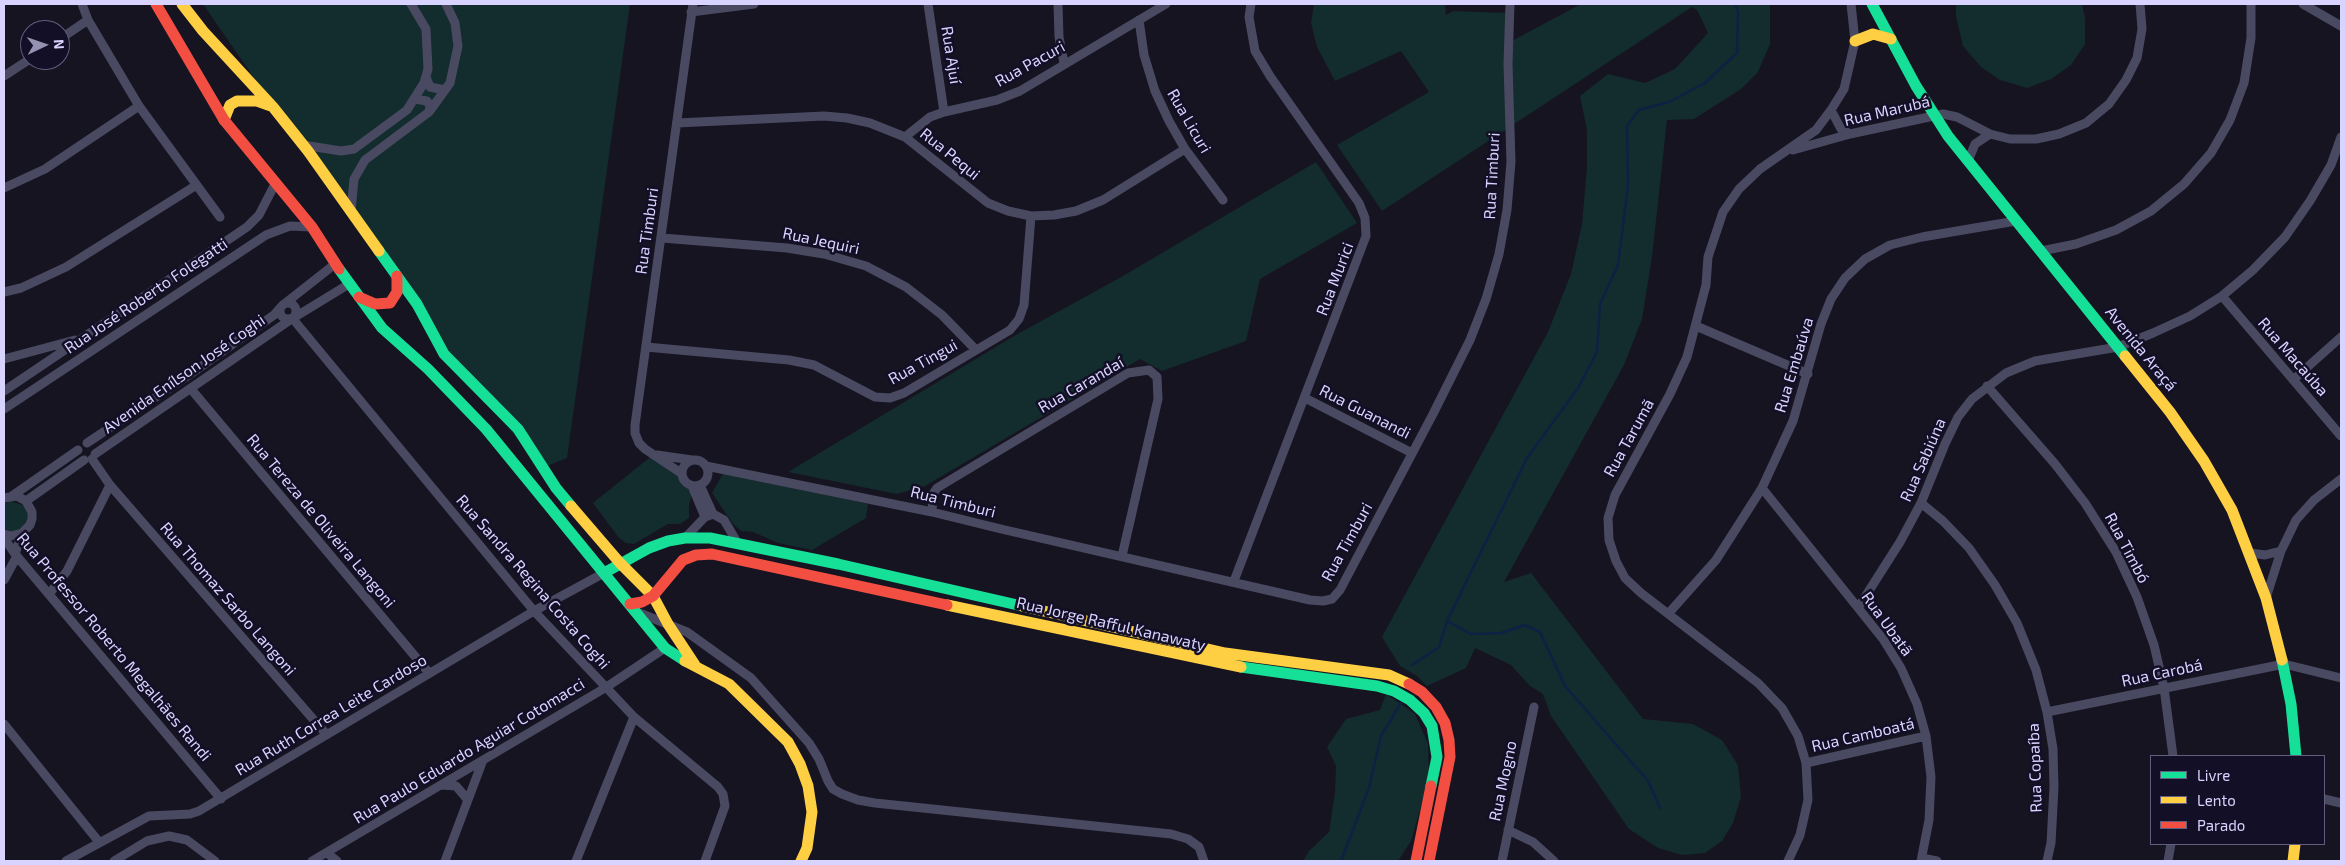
<!DOCTYPE html>
<html>
<head>
<meta charset="utf-8">
<style>
  body { margin:0 }
  #map { position:relative; width:2345px; height:865px; overflow:hidden; background:#161421; font-family:"Exo 2",sans-serif }
  canvas { display:block }
  .frame { position:absolute; inset:0; border:5px solid #d9d4ff; pointer-events:none }
  .legend { position:absolute; left:2150px; top:755px; width:175px; height:90px; box-sizing:border-box; background:#130f26; border:1px solid #625e7d; margin:0; padding:6px 9px; list-style:none; font-size:15px; color:#d9d4ff }
  .legend li { display:flex; align-items:center; gap:10px; height:25px }
  .legend b { width:25px; border:1px solid #625e7d }
  .north { position:absolute; left:20px; top:20px; width:50px; height:50px; box-sizing:border-box; background:#130f26; border:1px solid #625e7d; border-radius:50%; rotate:87deg; font-size:14px; font-weight:700; line-height:20px; text-align:center; color:#d9d4ff }
  .north::after { content:''; display:block; margin:auto; width:18px; height:22px; background:#9591b1; clip-path:polygon(50% 0,100% 100%,50% 72%,0 100%) }
</style>
</head>
<body>
<div id="map">
<canvas width="2345" height="865"></canvas>
<div class="frame"></div>
<ul class="legend">
<li><b style="height:6px;background:#16e098"></b>Livre</li>
<li><b style="height:6px;background:#ffcf43"></b>Lento</li>
<li><b style="height:6px;background:#f24e42"></b>Parado</li>
</ul>
<div class="north">N</div>
</div>
<script>
const g = document.querySelector('canvas').getContext('2d');
g.lineJoin = 'round';
function fillPath(path, color) { g.fillStyle = color; g.fill(path, 'evenodd'); }
const shape = rows => new Path2D(rows.map(r => 'M' + r).join(''));
function stroke(path, color, width, dash) { g.strokeStyle = color; g.lineWidth = width; g.lineCap = dash ? 'butt' : 'round'; g.setLineDash(dash || []); g.stroke(path); }
function write(font, color, halo, rows, align = 'center') {
  g.font = font + ' "Exo 2",sans-serif'; g.lineWidth = 5; g.setLineDash([]); g.textBaseline = 'middle'; g.strokeStyle = halo; g.fillStyle = color; for (const [text, x, y, turn = 0] of rows) {
    g.save(); g.translate(x, y); g.rotate((+turn || 0) * Math.PI / 180); g.textAlign = isNaN(turn) ? turn : align; if (halo) g.strokeText(text, 0, 0); g.fillText(text, 0, 0); g.restore();
  }
}
const green = shape([
  [203,4,630,4,567,458,542,468,434,339],
  [1314,4,1445,4,1446,15,1453,11,1509,13,1508,43,1581,4,1770,4,1770,44,1758,72,1741,89,1694,119,1667,120,1652,257,1642,319,1624,365,1504,582,1531,573,1643,719,1693,724,1722,740,1738,765,1741,797,1733,823,1722,841,1705,853,1682,855,1658,848,1629,829,1551,716,1543,694,1530,686,1511,665,1475,648,1466,668,1427,686,1417,676,1400,666,1382,637,1548,332,1571,274,1582,224,1587,167,1587,130,1580,96,1608,74,1645,83,1675,69,1708,33,1697,10,1692,7,1382,211,1337,145,1429,92,1401,51,1335,81,1317,47,1311,23],
  [1956,4,2082,4,2085,18,2085,44,2071,65,2051,79,2027,88,2000,80,1981,67,1963,46,1956,16],
  [1316,162,1357,223,1260,279,1246,341,1162,371,1140,359,925,486,897,494,788,472,1014,336,1123,276],
  [654,454,677,473,692,494,689,505,689,518,680,524,668,524,634,544,626,543,619,538,593,503],
  [724,472,868,504,866,518,812,550,778,543,753,532,741,531,733,524,712,493],
  [10,501,23,505,28,513,27,522,21,529,12,532,4,529,4,504],
  [1386,694,1415,714,1428,744,1429,779,1411,841,1398,861,1303,861,1309,851,1329,832,1335,792,1336,766,1327,747,1346,719,1380,710]
]);
const stream = shape([
  [1447,621,1471,634,1501,633,1525,625,1540,632,1565,686,1648,781,1660,808],
  [1412,665,1439,647,1447,621,1527,458,1578,388,1597,352,1600,304,1618,265,1628,185,1627,126,1639,110,1669,102,1705,83,1737,53,1738,12,1735,4],
  [1341,861,1369,788,1381,736,1401,703]
]);
const street = shape([
  [82,4,88,20,139,106,220,217],
  [928,4,944,112],
  [1058,4,1059,37,1064,63],
  [2303,4,2341,26],
  [691,12,754,4],
  [1139,20,1144,55,1155,91,1169,121,1185,149,1223,200],
  [60,39,88,20],
  [4,76,30,59],
  [426,77,430,87,445,90],
  [414,99,427,101,430,106,429,112],
  [1831,110,1841,129,1850,134],
  [677,123,824,116,847,118,870,123,905,137,988,203,1008,211,1031,216,1054,215,1076,211,1103,200,1185,149],
  [905,137,930,117,944,112,997,100,1020,91,1166,4],
  [303,145,341,151,354,149,407,110,424,83,428,69,426,29,411,4],
  [1793,150,1850,134,1943,114,1957,117,1990,134,2010,139,2036,139,2059,134,2086,123,2109,104,2126,80,2137,58,2142,29,2140,4],
  [1968,161,1975,144,1990,134],
  [4,188,45,169,139,106],
  [351,211,354,179,365,160,429,112,450,83,458,46,455,23,446,4],
  [662,238,787,248,824,254,866,266,906,287,942,315,976,350],
  [2041,251,2076,244,2116,230,2151,211,2184,184,2211,153,2230,120,2244,83,2251,38,2251,4],
  [4,292,21,288,66,267,195,186],
  [2222,296,2341,436],
  '280 311a8 8 0 1 1 16 0a8 8 0 1 1-16 0Z',
  [283,305,335,264],
  [295,317,349,284],
  [293,319,534,611,634,717,718,787,723,794,725,806,705,861],
  [1696,326,1808,374],
  [646,347,789,360,814,365,875,397,890,398,904,393,1010,330,1019,319,1024,305,1031,216],
  [4,359,75,340],
  [2293,380,2341,337],
  [1987,386,2055,464,2085,503,2116,552,2137,597,2154,645,2164,688,2173,756],
  [191,389,429,673],
  [4,391,247,227,259,215,275,184],
  [1305,398,1412,453],
  [4,409,266,235,290,226,312,227],
  [87,443,189,375,274,315,281,307],
  [95,454,290,320],
  [657,455,692,460],
  [92,459,110,485,326,734],
  '682 473a13 13 0 1 1 26 0a13 13 0 1 1-26 0Z',
  [706,466,932,512,1001,529,1310,600,1323,601,1332,599,1340,590,1433,414,1470,340,1486,299,1499,254,1507,210,1511,162,1508,64,1510,4],
  [681,473,645,449,639,443,635,433,635,425,693,4],
  [700,485,713,514],
  [692,486,705,517],
  [1762,488,1883,639,1901,668,1917,704,1926,736,1931,777,1929,820,1921,861],
  [12,496,78,450],
  [4,498,17,496,26,501,32,512,32,519,30,525,22,533,11,536,4,534],
  [26,501,84,460],
  [1921,503,1943,521,1969,548,1995,585,2017,623,2036,670,2047,712,2053,749,2054,787,2051,843,2047,861],
  [932,512,933,494,937,488,1128,373,1149,370,1157,377,1158,399,1122,556],
  [4,538,15,554,221,799],
  [685,538,705,517,713,514,724,520,737,542],
  [2250,553,2265,555,2281,551],
  [15,554,22,533],
  [4,580,17,556],
  [1234,581,1366,236,1365,218,1359,203,1270,76,1255,51,1249,17,1251,4],
  [50,593,67,571,110,485],
  [2266,598,2281,551,2296,520,2314,500,2341,479],
  [1858,608,1900,542,1921,503,1945,444,1958,417,1972,399,2006,373,2035,361,2118,347,2153,333,2190,316,2222,296,2253,270,2285,237,2310,201,2331,165,2341,137],
  [637,612,687,632,751,678,809,743,819,759,828,781,833,789,842,794,858,800,875,803,1171,834,1188,839,1199,847,1204,861],
  [1668,614,1716,560,1762,488,1793,421,1821,324,1831,299,1845,278,1865,259,1890,245,1922,237,2016,221],
  [2047,712,2284,664,2341,678],
  [4,724,99,842],
  [1806,763,1926,736],
  [441,785,456,786,468,800],
  [2324,799,2341,803],
  [1508,830,1533,842,1554,861],
  [327,853,337,861],
  [1922,858,1937,861],
  [66,861,149,816,190,814,199,811,534,611,604,573],
  [114,861,147,841,169,836,187,840,215,861],
  [312,861,605,688,665,648],
  [445,861,483,760],
  [576,861,634,717],
  [1502,861,1534,707],
  [1788,861,1800,835,1808,800,1806,763,1798,736,1782,708,1758,683,1641,593,1625,578,1616,561,1609,540,1608,518,1615,495,1670,394,1687,357,1706,285,1708,257,1723,212,1739,189,1760,169,1816,130,1831,110,1844,89,1855,41,1851,4],
  [2168,861,2171,844]
]);
const fast = shape([
  [1872,4,1916,86,1948,136,2125,356],
  [379,251,417,304,444,354,518,429,556,488,571,506],
  [339,269,382,328,428,369,486,429,665,648,685,661],
  [604,573,649,548,668,541,685,538,710,538,838,564,1022,606],
  [2282,660,2291,704,2296,756],
  [1241,667,1377,686,1394,691,1410,700,1424,713,1432,726,1437,757,1431,786]
]);
const slow = shape([
  [182,4,203,31,273,107,308,151,379,251],
  [1855,41,1873,34,1891,39],
  [224,120,230,105,237,101,257,101,271,106],
  [2125,356,2170,412,2204,461,2232,510,2266,598,2282,660],
  [571,506,620,563,653,596,668,624,695,665],
  [947,605,1241,667],
  [1022,606,1225,653,1389,675,1409,684],
  [685,661,729,684,788,742,800,764,808,786,812,812,807,848,801,861],
  [2293,861,2295,844]
]);
const jam = shape([
  [156,4,224,120,312,227,339,269],
  [359,297,375,304,390,303,397,292,397,276],
  [630,604,642,602,653,596,683,560,696,555,712,554,947,605],
  [1409,684,1422,692,1436,707,1445,723,1449,740,1450,757,1429,861],
  [1416,861,1431,786]
]);
const streetNames = [
  ["Rua Ajuí",951,55,81],
  ["Rua Pacuri",1030,64,-29],
  ["Rua Marubá",1887,111,-13],
  ["Rua Licuri",1189,121,60],
  ["Rua Pequi",950,154,39],
  ["Rua Timburi",1492,176,-87],
  ["Rua Timburi",647,231,-82],
  ["Rua Jequiri",821,241,12],
  ["Rua Murici",1335,279,-69],
  ["Rua José Roberto Folegatti",146,296,-34],
  ["Avenida Araçá",2141,349,51],
  ["Rua Macaúba",2293,357,49],
  ["Rua Tingui",923,362,-29],
  ["Rua Embaúva",1794,365,-73],
  ["Avenida Enílson José Coghi",184,374,-35],
  ["Rua Carandaí",1081,385,-30],
  ["Rua Guanandi",1365,412,27],
  ["Rua Tarumã",1629,438,-61],
  ["Rua Sabiúna",1923,460,-66],
  ["Rua Timburi",953,502,14],
  ["Rua Tereza de Oliveira Langoni",321,521,50],
  ["Rua Timburi",1347,542,-61],
  ["Rua Timbó",2127,548,62],
  ["Rua Sandra Regina Costa Coghi",533,582,49],
  ["Rua Thomaz Sarbo Langoni",228,599,49],
  ["Rua Jorge Rafful Kanawaty",1111,624,13],
  ["Rua Ubatã",1887,624,54],
  ["Rua Professor Roberto Megalhães Randi",114,647,50],
  ["Rua Carobá",2162,673,-12],
  ["Rua Ruth Correa Leite Cardoso",331,715,-31],
  ["Rua Camboatá",1863,735,-13],
  ["Rua Paulo Eduardo Aguiar Cotomacci",469,751,-31],
  ["Rua Copaíba",2035,768,-92],
  ["Rua Mogno",1503,781,-78]
];
fillPath(green, '#132c2d');
stroke(stream, '#0d2144', 2.5);
stroke(street, '#4a4962', 9);
stroke(fast, '#16e098', 11);
stroke(slow, '#ffcf43', 11);
stroke(jam, '#f24e42', 11);
write('16px', '#d9d4ff', '#130f26', streetNames);
</script>
</body>
</html>
